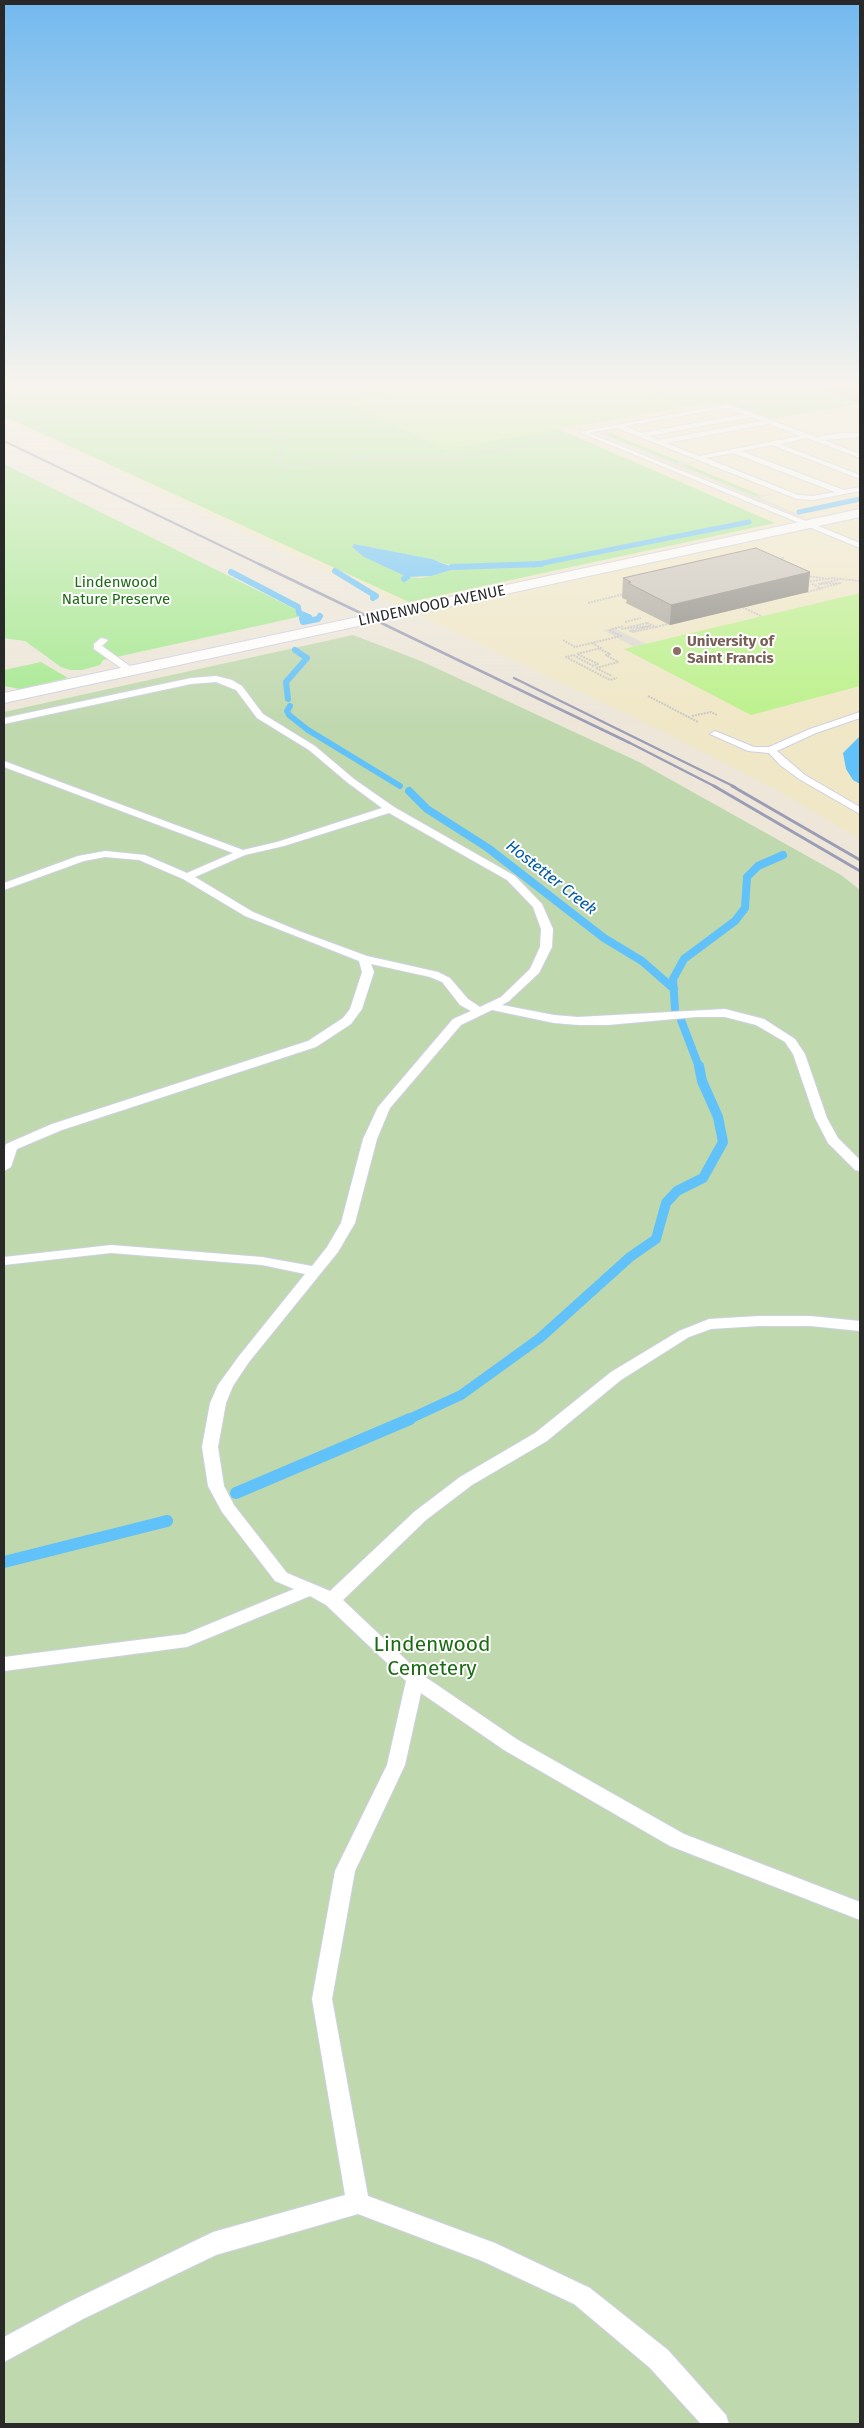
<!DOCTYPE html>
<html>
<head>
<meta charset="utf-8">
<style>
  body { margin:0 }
  #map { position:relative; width:864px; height:2428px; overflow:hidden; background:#ede6d9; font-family:"Fira Sans",sans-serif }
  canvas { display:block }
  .frame { position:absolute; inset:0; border:5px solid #292929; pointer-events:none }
</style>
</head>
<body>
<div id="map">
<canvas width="864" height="2428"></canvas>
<div class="frame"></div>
</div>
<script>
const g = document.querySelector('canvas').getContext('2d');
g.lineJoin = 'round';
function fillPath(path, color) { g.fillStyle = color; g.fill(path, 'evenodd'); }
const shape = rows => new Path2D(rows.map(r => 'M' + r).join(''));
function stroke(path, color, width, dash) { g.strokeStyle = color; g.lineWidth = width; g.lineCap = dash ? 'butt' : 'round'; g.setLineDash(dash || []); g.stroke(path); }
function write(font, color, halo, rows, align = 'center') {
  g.font = font + ' "Fira Sans",sans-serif'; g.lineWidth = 4; g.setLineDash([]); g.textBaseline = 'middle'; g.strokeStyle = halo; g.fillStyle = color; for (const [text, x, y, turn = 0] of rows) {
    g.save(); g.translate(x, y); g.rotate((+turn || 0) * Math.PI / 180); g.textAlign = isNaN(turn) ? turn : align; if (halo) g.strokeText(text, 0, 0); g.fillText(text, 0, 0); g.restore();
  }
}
const education = shape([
  [4,388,688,388,772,419,860,404,860,839,779,791,648,724,4,419]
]);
const green = shape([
  [4,388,422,388,346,401,445,449,558,429,775,523,409,602,4,416],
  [354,544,432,559,449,565,451,570,422,578,407,577,364,557,352,547],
  [636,388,860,388,860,404,772,419,728,403,685,407],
  [610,433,681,462,695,461,675,463,607,435],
  [697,462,688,465,760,495,752,495,682,466],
  [4,464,307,615,103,660,100,665,82,670,70,670,61,667,25,641,4,638],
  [41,662,68,678,20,689,4,686,4,670]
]);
const cemetery = shape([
  [353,635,421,661,639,762,841,875,860,890,860,2424,4,2424,4,712]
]);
const pitch = shape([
  [422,388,636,388,685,407,445,449,344,401],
  [860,593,860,686,751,715,624,649]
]);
const plaza = shape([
  [619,430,607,435,675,463,697,462,683,466,752,495,775,494,760,498,807,518,797,516,601,434,603,432],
  [615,628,622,632,646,644,634,647,603,630]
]);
const water = shape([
  [354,544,432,559,452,567,451,570,431,576,407,577,364,557,352,547],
  [860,736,860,784,853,780,846,769,843,753]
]);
const streamFar4 = shape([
  [799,512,860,499],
  [533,565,749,522]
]);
const streamFar3 = shape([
  [452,567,541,564],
  [335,571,376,596,373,598],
  [231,572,298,607,299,613,309,617,302,619,303,622],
  [404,579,407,577],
  [303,622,318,619,320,616],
  [288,699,286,682,307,658,295,650],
  [290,706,287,711,289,715,308,730,400,786]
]);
const streamFar2 = shape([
  [409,791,427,809,488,848,604,938,642,961,674,989],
  [675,1009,673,979,684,959,735,921,745,908,747,877,758,866,783,855],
  [681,1020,699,1067]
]);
const streamFar1 = shape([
  [407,1420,461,1395,540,1338,630,1257,656,1239,666,1203,677,1191,703,1178,723,1142,718,1117,702,1081,699,1066]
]);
const stream = shape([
  [236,1493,410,1419],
  [4,1562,167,1521]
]);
const path = shape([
  [261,426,282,441,283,448,276,462,284,466,369,458,463,458,564,436],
  [776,560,784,558],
  [807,576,829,579],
  [807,582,832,578,860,581],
  [812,584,821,588],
  [807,592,841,583,819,584,841,579],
  [588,603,624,594],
  [740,606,761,616],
  [625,622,641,618],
  [647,623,656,627,633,632,630,631,650,626,621,629,647,623],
  [656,627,672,623],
  [563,640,575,647,621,636,609,630,623,626],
  [592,643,601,648,577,654,598,664,593,666,573,655,566,657,610,680,617,678],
  [596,668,618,662,606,655,610,654,600,649],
  [596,668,612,676],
  [648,696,698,722],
  [692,716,711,712,717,715]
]);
const service = shape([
  [728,404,816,437,840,433,860,433,860,437,824,440,860,454,860,458,807,438,780,444,860,475,860,479,772,445,741,451,844,490,860,487,860,491,813,500,797,499,617,428,589,433,860,543,860,548,579,432,728,404],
  [727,408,744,414,641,433,625,426,727,408],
  [751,417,762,421,659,440,648,436,751,417],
  [769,424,800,436,699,456,666,443,769,424],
  [733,453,835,492,813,496,798,495,706,458,733,453],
  [101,638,108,640,102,646,134,669,134,673,128,673,94,649,94,644,101,638],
  [216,676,232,680,242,686,263,714,315,746,354,779,394,807,515,876,542,904,553,929,552,947,539,973,509,1001,502,1005,554,1015,578,1017,725,1009,764,1019,795,1039,805,1054,827,1118,838,1138,860,1160,860,1171,855,1170,828,1143,815,1118,793,1054,785,1042,756,1025,725,1017,696,1017,608,1025,578,1025,554,1023,492,1010,461,1025,390,1108,377,1139,355,1223,338,1252,249,1362,233,1386,226,1403,218,1447,224,1486,234,1505,287,1573,330,1591,414,1512,460,1477,535,1433,611,1372,679,1331,709,1319,759,1316,810,1316,860,1321,860,1331,810,1326,759,1326,711,1329,689,1337,621,1380,547,1441,472,1485,426,1520,343,1600,421,1674,518,1740,684,1834,860,1902,860,1920,670,1846,504,1750,421,1693,405,1765,355,1871,332,1999,368,2196,495,2243,590,2288,668,2350,726,2415,729,2424,701,2424,650,2368,574,2304,482,2261,358,2214,216,2255,83,2319,4,2362,4,2337,67,2303,213,2232,345,2195,312,1999,335,1871,387,1765,406,1681,326,1605,310,1596,187,1647,4,1671,4,1657,185,1634,294,1589,275,1581,222,1512,208,1486,202,1447,210,1403,218,1385,239,1356,305,1274,262,1265,111,1253,4,1265,4,1257,111,1245,262,1257,312,1266,327,1247,341,1223,363,1139,378,1107,453,1019,471,1011,460,1005,442,982,430,977,371,964,374,972,362,1009,351,1024,316,1047,62,1130,17,1149,11,1167,4,1171,4,1149,6,1144,52,1124,308,1041,343,1018,350,1009,362,972,359,961,245,916,183,879,139,860,105,857,84,861,4,890,4,883,78,856,105,851,145,855,187,873,233,853,4,767,4,761,243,850,277,842,382,808,348,783,309,750,257,718,236,690,216,682,191,684,4,724,4,718,191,678,216,676],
  [389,813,507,880,533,907,541,929,540,947,530,969,501,997,480,1007,468,999,450,978,438,972,367,956,299,931,253,912,195,877,245,855,284,846,389,813],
  [860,712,860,718,816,733,777,751,805,775,860,807,860,814,799,779,780,765,769,753,748,751,710,734,715,731,754,747,769,747,810,729,860,712]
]);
const tertiary = shape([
  [860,509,860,517,4,703,4,693,860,509]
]);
const railFar2 = shape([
  [4,441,261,565]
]);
const railFar1 = shape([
  [259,564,630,743,716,787],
  [514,678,735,787]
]);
const rail = shape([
  [714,786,860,871],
  [732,786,860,860]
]);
const wall = shape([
  [817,388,860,388,860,404],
  [810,572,808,592,670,625,626,603,627,600,622,598,623,578]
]);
const shadedWall = shape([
  [810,572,808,592,670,625,671,605]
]);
const building = shape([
  [848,388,860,388,860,393,848,388],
  [756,548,810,572,671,605,628,583,631,582,623,578,756,548]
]);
const markers = [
  [677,651,5,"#8d6e63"]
];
const farParknames = [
  ["Lindenwood",116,583],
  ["Nature Preserve",116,600]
];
const farStreetnames = [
  ["LINDENWOOD AVENUE",432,606,-12]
];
const farEducationnames = [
  ["University of",687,642],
  ["Saint Francis",687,659]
];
const farWaternames = [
  ["Hostetter Creek",551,878,38]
];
const nearParknames = [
  ["Lindenwood",432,1645],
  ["Cemetery",432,1669]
];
fillPath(education, '#f0e7c6');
fillPath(green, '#a5e990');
fillPath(cemetery, '#bfd8ae');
fillPath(pitch, '#bbf18a');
fillPath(plaza, '#dcd9d0');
fillPath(water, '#61c1f9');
stroke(streamFar4, '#61c1f9', 5);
stroke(streamFar3, '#61c1f9', 6);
stroke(streamFar2, '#61c1f9', 8);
stroke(streamFar1, '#61c1f9', 10);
stroke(stream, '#61c1f9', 12);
stroke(service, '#ced0e4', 2);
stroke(tertiary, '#ced0e4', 2);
stroke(path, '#c7c7c7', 2, [2, 1]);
fillPath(service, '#fff');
fillPath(tertiary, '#fff');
stroke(railFar2, '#9b9cb5', 2);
stroke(railFar1, '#9b9cb5', 2.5);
stroke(rail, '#9b9cb5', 3);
fillPath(wall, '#aca89f');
fillPath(shadedWall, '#8c8882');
fillPath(building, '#c8c3b9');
stroke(building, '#8c8882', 1);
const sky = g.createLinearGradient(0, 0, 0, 728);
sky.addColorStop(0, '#72b9ef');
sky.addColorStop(0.53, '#f7f4ee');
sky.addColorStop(1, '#f7f4ee00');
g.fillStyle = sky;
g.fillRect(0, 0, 864, 728);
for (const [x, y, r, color] of markers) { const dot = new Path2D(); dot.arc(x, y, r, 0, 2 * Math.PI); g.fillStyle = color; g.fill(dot); stroke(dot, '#fff', 2); }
write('15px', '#1c6c13', '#fff', farParknames);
write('15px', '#292929', '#fff', farStreetnames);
write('bold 15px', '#785e54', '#fff', farEducationnames, 'left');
write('italic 16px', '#015ca5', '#fff', farWaternames);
write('21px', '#1c6c13', '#fff', nearParknames);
</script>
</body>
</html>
